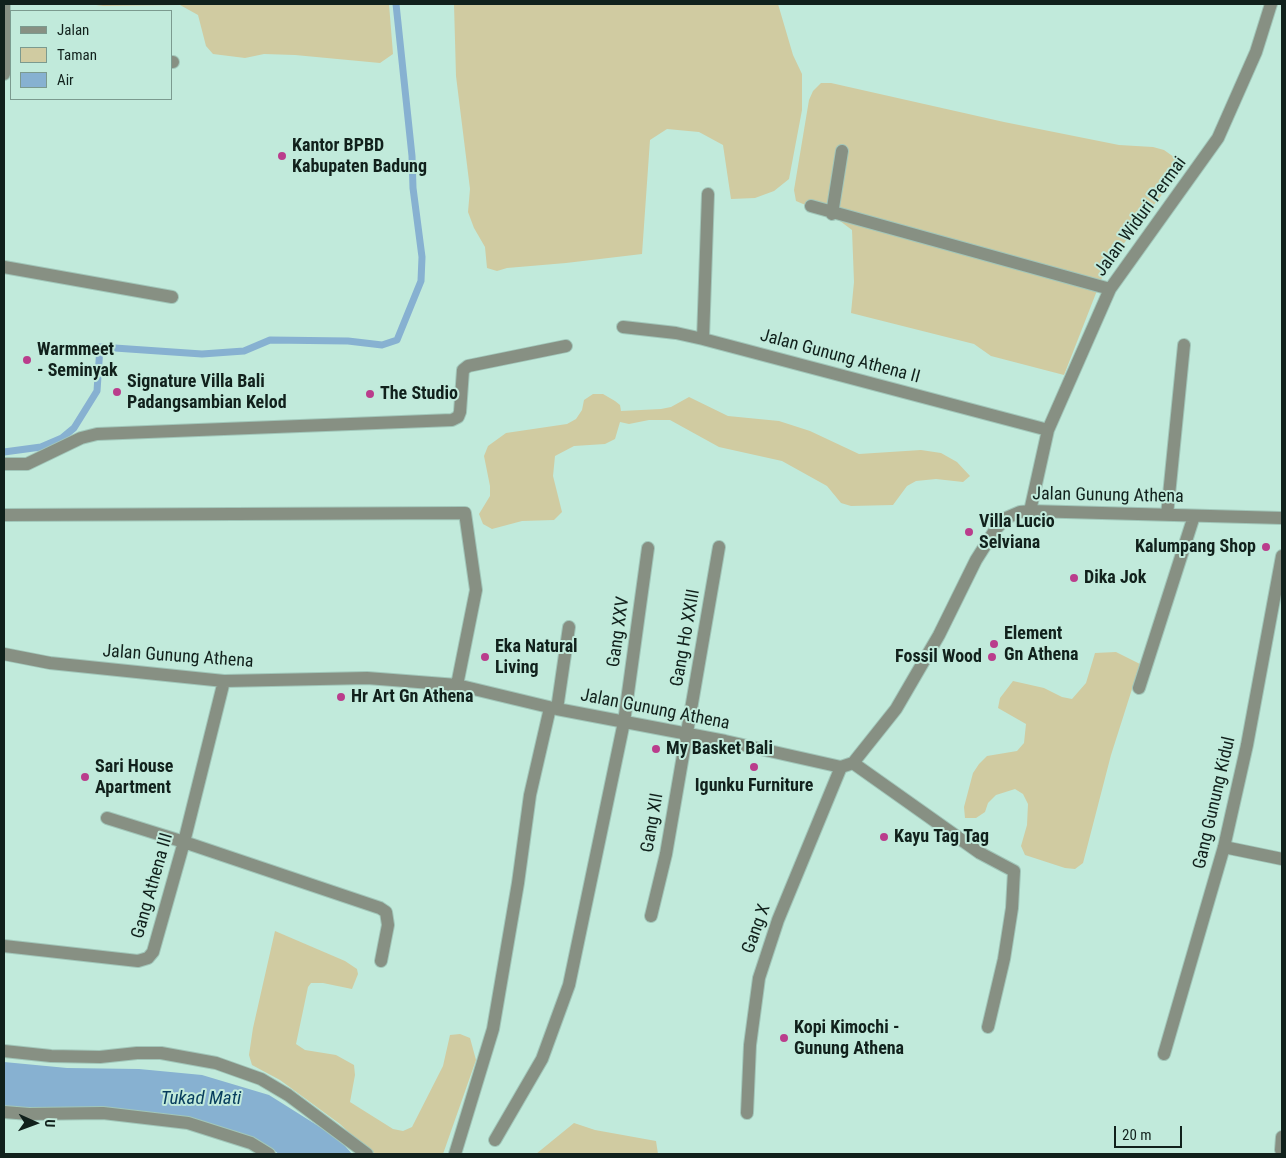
<!DOCTYPE html>
<html>
<head>
<meta charset="utf-8">
<style>
  body { margin:0 }
  #map { position:relative; width:1286px; height:1158px; overflow:hidden; background:#c1eadb; font-family:"Roboto Condensed",sans-serif }
  canvas { display:block }
  .frame { position:absolute; inset:0; border:5px solid #11211c; pointer-events:none }
  .legend { position:absolute; left:10px; top:10px; width:162px; height:90px; box-sizing:border-box; background:#c1eadb; border:1px solid #7b9a8f; margin:0; padding:6px 9px; list-style:none; font-size:15px; color:#11211c }
  .legend li { display:flex; align-items:center; gap:10px; height:25px }
  .legend b { width:25px; border:1px solid #7b9a8f }
  .north { position:absolute; left:10px; top:1098px; width:50px; height:50px; -webkit-text-stroke:4px #c1eadb; paint-order:stroke; rotate:92deg; font-size:14px; font-weight:700; line-height:20px; text-align:center; color:#11211c }
  .north::after { content:''; display:block; margin:auto; width:18px; height:22px; background:#11211c; clip-path:polygon(50% 0,100% 100%,50% 72%,0 100%) }
  .scale { position:absolute; left:1114px; top:1126px; width:68px; height:22px; box-sizing:border-box; border:2px solid #11211c; border-top:0; padding-left:6px; font-size:15px; line-height:18px; white-space:nowrap; color:#11211c; -webkit-text-stroke:4px #c1eadb; paint-order:stroke }
</style>
</head>
<body>
<div id="map">
<canvas width="1286" height="1158"></canvas>
<div class="frame"></div>
<ul class="legend">
<li><b style="height:6px;background:#879083"></b>Jalan</li>
<li><b style="height:14px;background:#d0cba1"></b>Taman</li>
<li><b style="height:14px;background:#87b1d1"></b>Air</li>
</ul>
<div class="north">U</div>
<div class="scale">20 m</div>
</div>
<script>
const g = document.querySelector('canvas').getContext('2d');
g.lineJoin = 'round';
function fillPath(path, color) { g.fillStyle = color; g.fill(path, 'evenodd'); }
const shape = rows => new Path2D(rows.map(r => 'M' + r).join(''));
function stroke(path, color, width, dash) { g.strokeStyle = color; g.lineWidth = width; g.lineCap = dash ? 'butt' : 'round'; g.setLineDash(dash || []); g.stroke(path); }
function write(font, color, halo, rows, align = 'center') {
  g.font = font + ' "Roboto Condensed",sans-serif'; g.lineWidth = 4; g.setLineDash([]); g.textBaseline = 'middle'; g.strokeStyle = halo; g.fillStyle = color; for (const [text, x, y, turn = 0] of rows) {
    g.save(); g.translate(x, y); g.rotate((+turn || 0) * Math.PI / 180); g.textAlign = isNaN(turn) ? turn : align; if (halo) g.strokeText(text, 0, 0); g.fillText(text, 0, 0); g.restore();
  }
}
const green = shape([
  [89,4,389,4,393,54,380,63,295,55,264,54,245,58,213,54,206,46,198,15,180,5,103,6],
  [454,4,778,4,793,55,802,74,802,110,789,179,774,191,755,198,731,199,723,145,699,132,667,129,650,140,642,254,566,263,507,268,497,271,487,268,485,247,474,228,468,212,470,189,456,76],
  [821,83,831,83,1004,122,1119,145,1153,147,1164,150,1181,162,1182,169,1107,265,1064,375,991,356,974,344,851,313,854,282,852,230,836,218,796,201,794,190,809,100,813,91],
  [593,394,603,394,615,401,620,405,621,411,661,409,671,407,689,397,728,416,779,421,810,431,859,454,921,450,941,453,957,462,970,476,963,482,936,479,916,481,907,486,893,505,851,506,841,503,827,486,782,461,719,447,670,420,649,420,629,424,620,422,615,439,605,444,574,446,555,456,553,476,562,512,554,520,522,521,492,529,483,524,479,514,490,496,490,486,484,456,488,446,506,433,567,424,576,419,582,410,584,400],
  [1116,652,1140,664,1111,755,1083,863,1075,869,1065,868,1025,855,1021,846,1027,825,1028,804,1023,794,1015,789,996,795,988,803,985,812,976,818,965,818,964,807,973,773,979,764,987,756,1017,751,1024,743,1026,724,998,708,1000,698,1013,681,1044,688,1062,697,1072,699,1086,683,1095,653],
  [275,931,345,961,357,969,358,974,352,989,323,983,311,983,308,987,296,1044,305,1050,336,1055,354,1065,355,1075,350,1102,393,1129,403,1131,412,1127,443,1066,450,1035,460,1034,470,1038,476,1060,443,1154,372,1154,340,1124,280,1080,252,1065,249,1055,253,1028],
  [574,1123,595,1130,656,1141,658,1154,536,1154]
]);
const water = shape([
  [4,1062,67,1068,139,1069,202,1075,269,1095,339,1139,352,1154,279,1154,257,1139,215,1126,4,1107]
]);
const stream = shape([
  [4,452,41,447,62,438,74,428,97,391,100,347,202,354,244,351,270,340,348,341,382,345,397,340,421,281,422,257,413,188,412,156,396,4]
]);
const minor = shape([
  [4,5,4,74],
  [171,62,173,62],
  [811,206,1110,289],
  [832,214,842,151],
  [4,267,172,297],
  [623,327,676,333,703,339,1048,430],
  [703,339,708,194],
  [4,464,27,464,81,438,97,434,452,420,458,417,460,412,463,370,468,366,566,346],
  [1030,511,1048,430,1110,289,1218,138,1256,52,1271,4],
  [4,515,465,513,476,590,457,685],
  [1167,515,1184,345],
  [4,654,50,663,224,681,367,678,457,685,557,709,725,741,841,767,853,763,896,709,939,635,976,560,995,530,1006,518,1020,512,1030,511,1282,518],
  [1139,688,1194,516],
  [557,709,569,627],
  [853,763,980,853,1014,871,1012,908,1004,959,988,1027],
  [107,818,184,842,380,908,386,912,388,925,381,961],
  [1224,847,1282,859],
  [651,916,666,854,719,547],
  [4,946,138,961,148,958,153,952,184,842,224,681],
  [4,1051,51,1056,100,1057,137,1053,161,1053,216,1063,261,1079,288,1095,367,1154],
  [1164,1054,1224,847,1247,745,1282,556],
  [4,1112,29,1114,103,1113,188,1123,251,1143,269,1154],
  [747,1113,750,1045,759,978,778,920,841,767],
  [495,1140,542,1059,569,985,624,722,648,548],
  [1281,1150,1282,1137],
  [455,1154,493,1029,518,883,530,795,550,708]
]);
const markers = [
  [282,156,5,"#ba3d8c"],
  [27,360,5,"#ba3d8c"],
  [117,392,5,"#ba3d8c"],
  [370,394,5,"#ba3d8c"],
  [969,532,5,"#ba3d8c"],
  [1266,547,5,"#ba3d8c"],
  [1074,578,5,"#ba3d8c"],
  [994,644,5,"#ba3d8c"],
  [485,657,5,"#ba3d8c"],
  [992,657,5,"#ba3d8c"],
  [341,697,5,"#ba3d8c"],
  [656,749,5,"#ba3d8c"],
  [754,767,5,"#ba3d8c"],
  [85,777,5,"#ba3d8c"],
  [884,837,5,"#ba3d8c"],
  [784,1038,5,"#ba3d8c"]
];
const poiNames = [
  ["Kantor BPBD",292,146],
  ["Kabupaten Badung",292,167],
  ["Warmmeet",37,350],
  ["- Seminyak",37,371],
  ["Signature Villa Bali",127,382],
  ["Padangsambian Kelod",127,403],
  ["The Studio",380,394],
  ["Villa Lucio",979,522],
  ["Selviana",979,543],
  ["Kalumpang Shop",1256,547,"right"],
  ["Dika Jok",1084,578],
  ["Element",1004,634],
  ["Gn Athena",1004,655],
  ["Eka Natural",495,647],
  ["Living",495,668],
  ["Fossil Wood",982,657,"right"],
  ["Hr Art Gn Athena",351,697],
  ["My Basket Bali",666,749],
  ["Sari House",95,767],
  ["Apartment",95,788],
  ["Igunku Furniture",754,786,"center"],
  ["Kayu Tag Tag",894,837],
  ["Kopi Kimochi -",794,1028],
  ["Gunung Athena",794,1049]
];
const streetNames = [
  ["Jalan Widuri Permai",1141,217,-54],
  ["Jalan Gunung Athena II",840,357,15],
  ["Jalan Gunung Athena",1108,496,1],
  ["Gang XXV",619,632,-82],
  ["Gang Ho XXIII",686,638,-80],
  ["Jalan Gunung Athena",178,657,4],
  ["Jalan Gunung Athena",655,710,11],
  ["Gang Gunung Kidul",1215,803,-77],
  ["Gang XII",653,823,-80],
  ["Gang Athena III",153,886,-74],
  ["Gang X",757,929,-70]
];
const waterNames = [
  ["Tukad Mati",201,1099]
];
fillPath(green, '#d0cba1');
fillPath(water, '#87b1d1');
stroke(stream, '#87b1d1', 7);
stroke(minor, '#a1c6b9', 14);
stroke(minor, '#879083', 12);
for (const [x, y, r, color] of markers) { const dot = new Path2D(); dot.arc(x, y, r, 0, 2 * Math.PI); g.fillStyle = color; g.fill(dot); stroke(dot, '#c1eadb', 2); }
write('bold 18px', '#11211c', '#c1eadb', poiNames, 'left');
write('18px', '#11211c', '#c1eadb', streetNames);
write('italic 19px', '#073d5d', '#c1eadb', waterNames);
</script>
</body>
</html>
